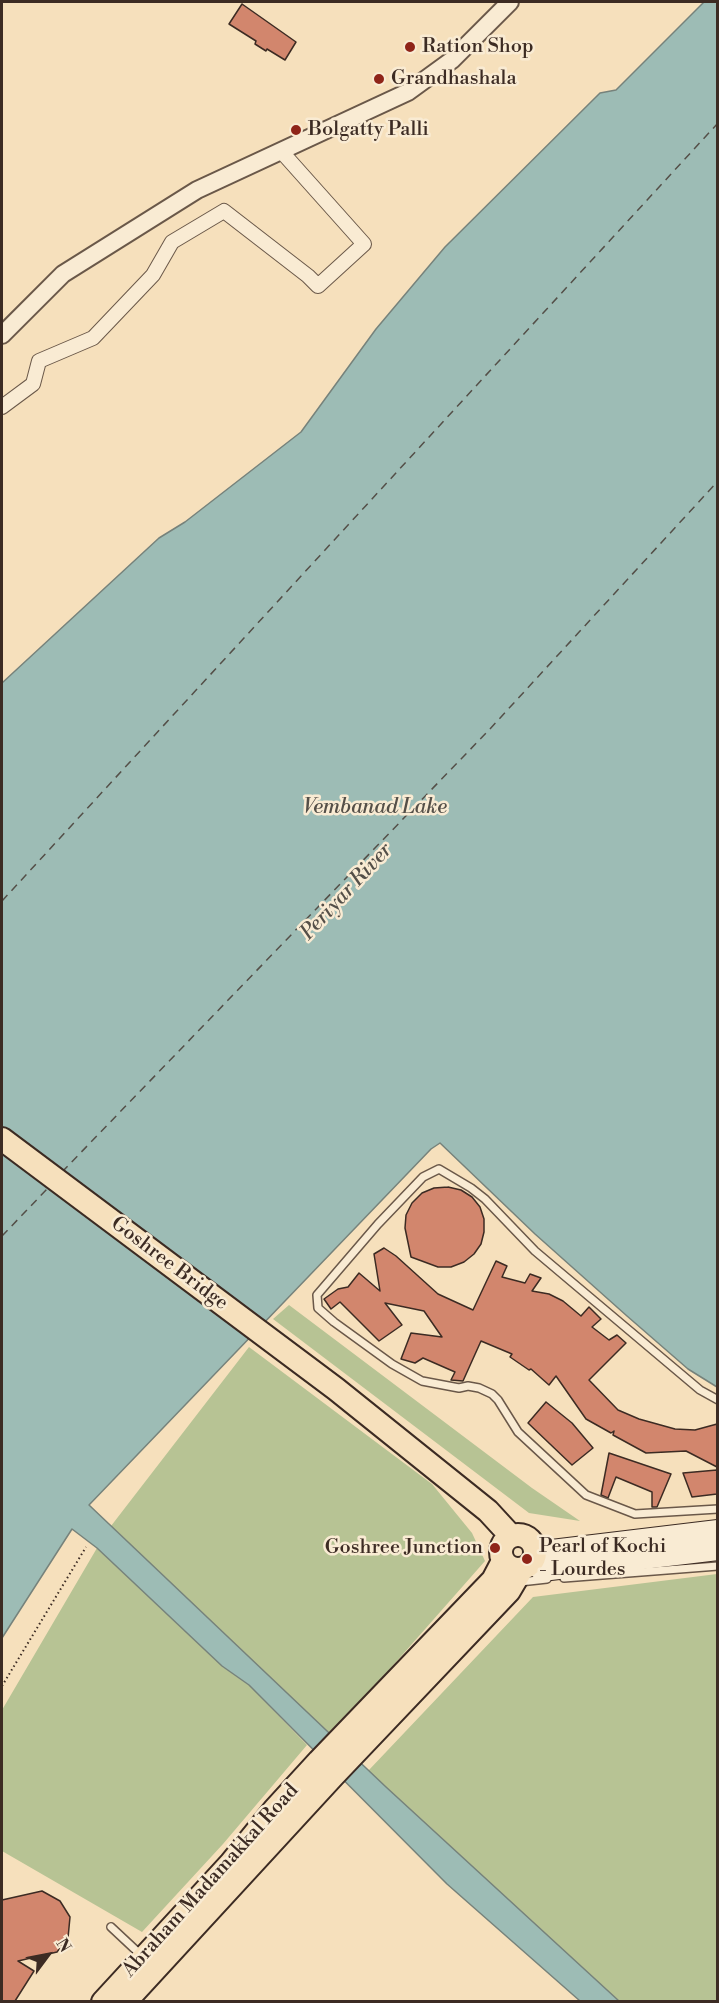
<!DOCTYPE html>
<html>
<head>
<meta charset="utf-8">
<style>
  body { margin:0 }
  #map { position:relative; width:719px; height:2003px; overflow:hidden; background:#f6e0bc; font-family:"Libre Bodoni",serif }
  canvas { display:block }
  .frame { position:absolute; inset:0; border:3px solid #3c2b23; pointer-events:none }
  .north { position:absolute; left:18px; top:1925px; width:60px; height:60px; -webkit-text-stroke:4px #f9ebd3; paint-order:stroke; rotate:58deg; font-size:16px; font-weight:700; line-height:24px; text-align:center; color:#3c2b23 }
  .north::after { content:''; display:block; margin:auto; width:21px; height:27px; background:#3c2b23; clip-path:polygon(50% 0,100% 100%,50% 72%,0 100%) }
</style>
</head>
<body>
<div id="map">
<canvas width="719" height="2003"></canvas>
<div class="frame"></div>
<div class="north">N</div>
</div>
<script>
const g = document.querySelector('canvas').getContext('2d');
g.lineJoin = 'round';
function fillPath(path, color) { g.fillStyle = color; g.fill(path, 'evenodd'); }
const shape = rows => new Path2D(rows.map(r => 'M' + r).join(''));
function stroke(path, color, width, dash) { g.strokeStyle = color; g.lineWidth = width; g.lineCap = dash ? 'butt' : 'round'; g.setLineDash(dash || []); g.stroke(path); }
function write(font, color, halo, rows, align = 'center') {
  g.font = font + ' "Libre Bodoni",serif'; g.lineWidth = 5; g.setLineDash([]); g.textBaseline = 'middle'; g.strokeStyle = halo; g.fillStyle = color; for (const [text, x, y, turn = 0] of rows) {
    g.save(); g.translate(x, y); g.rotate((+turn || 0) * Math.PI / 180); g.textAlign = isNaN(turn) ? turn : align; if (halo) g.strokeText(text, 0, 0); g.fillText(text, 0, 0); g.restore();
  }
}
const green = shape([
  [289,1305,532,1488,580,1521,529,1513,273,1319],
  [249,1347,432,1484,472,1533,485,1561,389,1670,328,1733,111,1526],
  [97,1548,222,1666,249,1685,307,1745,223,1844,142,1932,2,1851,2,1710],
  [717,1574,717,2001,619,2001,535,1926,368,1771,533,1597]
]);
const water = shape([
  [704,2,717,2,717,1387,688,1369,627,1316,535,1234,440,1143,431,1149,89,1505,386,1787,619,2001,580,2001,447,1884,249,1685,222,1666,97,1548,72,1529,2,1638,2,683,159,538,185,522,301,432,376,329,445,247,600,93,616,90,704,2]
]);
const ferry = shape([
  [2,901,718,123],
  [62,1172,489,730,718,481],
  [2,1236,49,1187]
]);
const building = shape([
  [242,4,296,42,285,60,267,49,266,51,255,44,256,41,229,24,242,4],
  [448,1187,461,1190,472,1197,480,1207,484,1219,484,1232,481,1244,474,1254,464,1262,451,1267,438,1267,411,1257,405,1228,406,1215,412,1203,422,1193,434,1188,448,1187],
  [384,1248,396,1256,438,1294,473,1310,496,1261,507,1266,502,1277,525,1283,530,1274,541,1278,532,1291,549,1294,563,1301,581,1316,589,1307,601,1319,592,1327,609,1340,617,1335,626,1343,589,1380,618,1410,639,1419,675,1429,695,1430,717,1424,717,1467,686,1451,646,1453,613,1435,614,1431,611,1433,586,1419,556,1376,549,1385,531,1369,529,1370,510,1357,512,1354,481,1341,463,1381,451,1380,455,1372,423,1358,415,1363,401,1359,411,1333,442,1337,424,1311,385,1303,402,1325,379,1341,340,1302,331,1309,324,1299,338,1289,348,1287,359,1273,380,1291,374,1254,384,1248],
  [546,1402,572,1423,593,1448,572,1465,528,1423,546,1402],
  [609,1453,671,1474,657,1507,652,1507,652,1492,616,1477,608,1498,601,1495,609,1453],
  [717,1470,717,1494,692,1497,683,1473,717,1470],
  [42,1891,60,1901,70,1917,68,1938,57,1952,18,1961,34,1971,15,2001,2,2001,2,1900,42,1891]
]);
const path = shape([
  [2,1686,86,1547]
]);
const service = shape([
  [718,1400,700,1390,535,1251,485,1199,471,1188,439,1169,423,1177,378,1224,317,1295,318,1308,334,1322,392,1364,422,1381,459,1388,468,1386,479,1388,492,1394,498,1400,518,1432,586,1495,635,1514,718,1509],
  [564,1578,718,1566],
  [520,1582,547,1579],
  [111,1927,142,1956]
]);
const minor = shape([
  [2,407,33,384,39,361,93,338,153,275,172,242,224,211,308,276,318,286,364,244,281,151]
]);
const tertiary = shape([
  [2,335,63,274,197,190,408,92,452,60,510,2]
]);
const secondary = shape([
  [535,1552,718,1530],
  [532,1563,542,1571,718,1550]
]);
const primary = shape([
  [2,1139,336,1389,488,1511,511,1536],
  '501 1552a17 17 0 1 1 34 0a17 17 0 1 1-34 0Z',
  [103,2002,231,1863,275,1809,319,1761,493,1580,503,1561],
  [125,2002,333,1776,509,1591,522,1569]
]);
const markers = [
  [410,47,6,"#8f2418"],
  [379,79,6,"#8f2418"],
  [296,130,6,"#8f2418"],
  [495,1548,6,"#8f2418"],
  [527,1559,6,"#8f2418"]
];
const poiNames = [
  ["Ration Shop",422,47],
  ["Grandhashala",391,79],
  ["Bolgatty Palli",308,130],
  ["Pearl of Kochi",539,1547],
  ["- Lourdes",539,1570],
  ["Goshree Junction",483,1548,"right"]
];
const streetNames = [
  ["Goshree Bridge",169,1264,37],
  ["Abraham Madamakkal Road",211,1881,-48]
];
const waterNames = [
  ["Vembanad Lake",375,808],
  ["Periyar River",347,892,-47]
];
fillPath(green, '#b7c394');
fillPath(water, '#9dbcb5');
stroke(water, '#76827b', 1.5);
stroke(ferry, '#544f48', 1.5, [8, 6]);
fillPath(building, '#d2866d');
stroke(building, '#3c2b23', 1.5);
stroke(service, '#6a5849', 10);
stroke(minor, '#6a5849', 16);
stroke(tertiary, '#6a5849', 20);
stroke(secondary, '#3c2b23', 22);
stroke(primary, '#3c2b23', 26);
stroke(path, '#3c2b23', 2, [1.5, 3]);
stroke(service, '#f9ebd3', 7);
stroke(minor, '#f9ebd3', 14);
stroke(tertiary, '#f9ebd3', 16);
stroke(secondary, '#f9ebd3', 20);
stroke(primary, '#f6e0bc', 22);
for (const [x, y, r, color] of markers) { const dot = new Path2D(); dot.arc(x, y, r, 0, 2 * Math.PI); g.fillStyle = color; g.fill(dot); stroke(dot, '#f9ebd3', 2); }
write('20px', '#3c2b23', '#f9ebd3', poiNames, 'left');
write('20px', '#3c2b23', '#f9ebd3', streetNames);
write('italic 21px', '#544f48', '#f9ebd3', waterNames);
</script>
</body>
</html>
